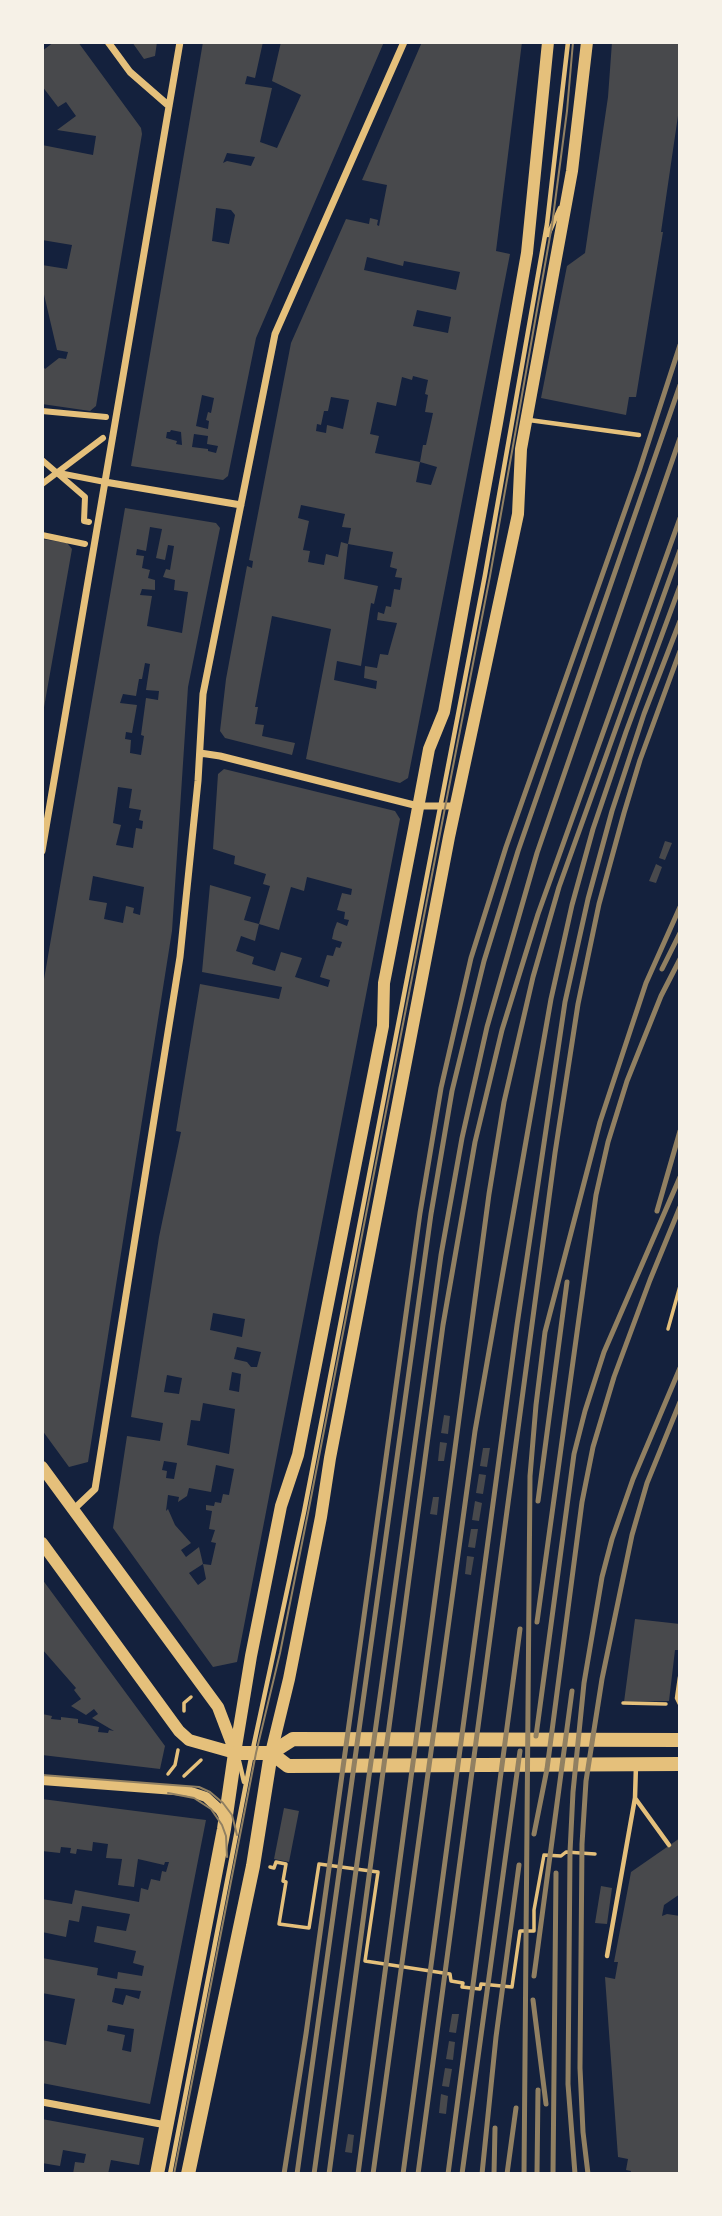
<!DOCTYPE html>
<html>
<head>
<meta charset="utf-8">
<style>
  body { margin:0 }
  #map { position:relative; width:722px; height:2216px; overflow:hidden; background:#14213d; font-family:Roboto,sans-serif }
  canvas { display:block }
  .frame { position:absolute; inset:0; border:44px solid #f6f1e7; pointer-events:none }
</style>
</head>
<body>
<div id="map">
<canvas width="722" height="2216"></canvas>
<div class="frame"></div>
</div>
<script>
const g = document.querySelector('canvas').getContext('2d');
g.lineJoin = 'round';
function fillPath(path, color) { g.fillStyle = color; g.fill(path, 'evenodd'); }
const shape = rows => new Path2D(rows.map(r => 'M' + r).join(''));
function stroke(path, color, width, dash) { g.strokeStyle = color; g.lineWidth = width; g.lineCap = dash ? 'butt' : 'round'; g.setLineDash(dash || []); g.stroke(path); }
const building = shape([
  [54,42,78,42,141,128,142,134,96,406,90,411,42,404,42,365,45,369,59,358,66,359,68,352,57,350,42,286,42,265,67,269,72,245,42,240,42,145,93,155,96,136,57,130,76,116,66,102,58,107,42,86,42,51],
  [132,42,157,42,155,56,144,59],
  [203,42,263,42,255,78,247,76,245,84,272,88,260,142,277,148,301,95,272,81,281,42,384,42,256,338,228,476,223,480,131,466],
  [227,153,255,157,251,166,227,161,223,163],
  [216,208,231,210,235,215,229,244,212,241],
  [202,395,214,398,211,413,208,412,206,420,209,421,208,429,196,426],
  [171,430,181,432,182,445,176,444,177,441,166,438,167,432,170,432],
  [194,434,208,436,207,444,218,446,216,453,208,451,208,449,192,447],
  [422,42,522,42,496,251,510,254,408,778,400,783,306,759,331,629,272,616,255,707,258,707,255,724,264,725,262,736,295,743,292,755,225,738,220,731,226,679,247,566,252,568,253,561,249,560,291,343,346,219,369,224,370,218,378,220,377,225,379,226,387,185,362,180],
  [367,257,403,266,404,261,460,272,456,290,364,270],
  [417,310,451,317,448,333,413,326],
  [413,376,428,380,425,394,428,395,425,412,433,413,426,445,423,445,420,462,437,467,431,485,416,482,420,462,375,453,379,436,370,434,377,402,396,406,402,377,412,380],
  [331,397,349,400,343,429,327,425,326,433,316,431,317,424,321,425,324,411,328,411],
  [301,505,345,514,342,527,351,528,348,544,341,542,338,557,326,554,324,565,308,562,310,551,303,550,309,521,298,518],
  [348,544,393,552,390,567,397,569,395,577,402,578,400,590,394,589,391,607,386,606,384,614,378,612,377,620,397,623,388,655,380,654,377,668,365,666,364,678,377,681,376,689,334,680,337,661,361,666,371,603,374,604,378,586,344,579],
  [612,42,680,42,680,102,661,232,663,232,636,397,629,397,626,415,541,398,567,266,585,253,608,97],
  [125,508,216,523,220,528,188,687,172,931,88,1462,69,1467,42,1430,42,991],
  [150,527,162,529,156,558,165,560,168,545,174,546,170,570,166,569,163,577,175,580,174,590,188,592,182,633,147,626,152,596,140,595,142,589,155,590,155,580,148,578,150,570,142,568,144,556,136,555,137,549,146,551],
  [145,663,150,664,146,690,159,691,158,700,146,698,141,735,144,736,141,755,130,753,131,740,125,739,126,732,132,733,137,705,120,703,123,694,136,696,139,679,142,679],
  [118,787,132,789,129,808,141,810,139,820,143,821,142,829,136,828,133,848,116,845,121,825,113,823],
  [93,876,144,887,140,915,133,913,134,908,126,906,123,923,104,919,107,903,89,900],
  [42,539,67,543,72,549,43,713],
  [224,769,395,811,400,819,237,1662,213,1667,113,1528,127,1436,160,1441,163,1423,131,1417,159,1237,181,1132,176,1131,200,984,279,999,282,987,202,972,210,885,251,897,244,920,259,924,255,941,241,936,236,951,254,957,252,964,275,971,281,952,302,958,295,977,328,987,330,980,320,977,327,955,333,956,336,947,340,948,342,942,332,939,334,930,337,922,347,926,349,920,344,919,345,912,337,910,342,893,351,895,352,889,307,877,304,891,291,887,279,930,259,924,270,886,263,884,266,874,234,864,235,856,213,849,218,774],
  [213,1313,245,1319,242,1337,210,1330],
  [237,1347,261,1352,257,1367,251,1367,247,1362,234,1359],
  [232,1372,241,1374,239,1392,229,1390],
  [167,1375,182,1378,179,1394,164,1392],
  [203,1403,235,1409,229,1454,187,1445,191,1420,200,1421],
  [164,1461,177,1463,174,1479,166,1478,167,1471,162,1470],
  [216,1465,234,1469,229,1495,223,1494,221,1503,215,1502,214,1506,206,1505,206,1510,212,1511,209,1529,215,1530,211,1542,216,1543,211,1565,203,1564,206,1579,198,1585,189,1573,203,1564,199,1547,186,1557,181,1550,191,1543,175,1525,168,1509,166,1511,168,1495,179,1497,178,1502,187,1496,189,1488,211,1492],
  [665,841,672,843,665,860,659,858],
  [656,864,662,867,656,883,649,881],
  [444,1415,450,1416,448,1434,441,1433],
  [440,1442,447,1443,444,1461,438,1461],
  [483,1448,490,1448,487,1467,480,1466],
  [479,1474,486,1475,483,1494,476,1493],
  [433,1497,439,1497,437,1515,430,1514],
  [475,1501,482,1503,479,1521,472,1520],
  [471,1529,478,1529,475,1548,468,1547],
  [467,1556,474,1557,471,1575,465,1574],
  [42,1579,165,1746,160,1769,42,1755,42,1714,52,1716,51,1719,61,1720,61,1717,78,1719,78,1723,99,1727,98,1732,108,1733,109,1730,114,1731,92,1718,98,1714,94,1709,86,1715,71,1706,81,1699,74,1690,76,1688,42,1649],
  [635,1619,680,1624,680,1650,675,1650,669,1701,624,1702],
  [42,1799,206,1820,150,2104,42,2083,42,2040,66,2045,75,1999,42,1993,42,1958,98,1968,97,1975,117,1979,118,1972,142,1976,144,1966,133,1963,136,1951,94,1942,97,1926,126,1931,130,1914,82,1906,79,1922,69,1920,66,1937,42,1932,42,1899,72,1904,75,1890,139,1902,141,1888,148,1890,151,1879,160,1881,162,1871,166,1872,169,1862,165,1862,164,1865,138,1859,134,1887,118,1885,122,1859,106,1858,108,1844,93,1842,92,1851,77,1849,76,1854,70,1853,71,1848,61,1847,60,1853,42,1851],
  [115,1988,141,1991,139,1999,126,1995,123,2005,112,2002],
  [108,2025,134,2029,131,2052,122,2050,125,2035,107,2031],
  [284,1808,299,1811,289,1862,274,1859],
  [680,1838,680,1894,664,1905,662,1916,667,1914,680,1916,680,2174,630,2174,631,2171,626,2170,628,2159,618,2157,605,1977,615,1979,618,1962,614,1962,631,1872],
  [601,1886,612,1888,607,1924,595,1923],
  [452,2014,459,2014,456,2033,449,2032],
  [449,2041,455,2042,453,2060,446,2059],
  [445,2068,452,2069,449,2087,442,2086],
  [441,2094,448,2096,446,2114,439,2113],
  [42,2119,144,2138,139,2165,111,2160,108,2174,73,2174,75,2162,84,2163,86,2154,63,2150,60,2166,42,2163],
  [348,2134,354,2135,352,2153,345,2152]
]);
const path = shape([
  [668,1329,680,1286],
  [623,1703,666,1704],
  [184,1711,184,1703,191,1697],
  [168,1774,175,1765,178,1750],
  [184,1776,201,1760],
  [270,1867,274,1868,276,1862,286,1864,283,1881,286,1882,279,1924,309,1928,319,1864,378,1872,365,1961,450,1974,451,1981,463,1983,462,1987,480,1989,481,1984,512,1987,520,1931,534,1931,534,1910,544,1855,561,1856,566,1852,595,1854]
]);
const service = shape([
  [548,235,560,208],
  [529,420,639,435],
  [680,1677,677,1698,680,1704],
  [239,1761,244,1782],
  [635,1798,669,1845],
  [607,1956,635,1798,636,1765],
  [170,2174,252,1753,304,1512,485,575,547,224,568,42]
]);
const pedestrian = shape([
  [42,411,106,417],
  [42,460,85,497,84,521,89,522],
  [59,473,105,482],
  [42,484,103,438],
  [42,535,85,544]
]);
const minor = shape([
  [108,42,130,72,169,106],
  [105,482,241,505],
  [200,753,220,756,418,806,456,806],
  [42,851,180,42],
  [74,1509,95,1489,180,957,198,781,203,694,275,334,404,42],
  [42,2102,166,2125]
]);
const tertiary = shape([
  [42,1780,188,1791,206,1797,220,1810,225,1818]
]);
const secondary = shape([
  [42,1467,218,1707,234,1749],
  [42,1543,179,1731,189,1740,235,1753],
  [235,1753,251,1656,281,1506,298,1455,383,1026,384,983,414,829,429,749,444,712,497,423,527,253,548,42],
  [271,1753,289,1679,321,1517,330,1458,449,837,518,514,521,449,572,171,587,42]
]);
const primary = shape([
  [271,1753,288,1766,680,1764],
  [271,1753,293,1739,680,1740],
  [157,2174,224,1829,235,1753,271,1753],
  [188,2174,253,1866,271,1753]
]);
const tram = shape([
  [42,1775,199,1787,210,1792,223,1803,232,1815,237,1835],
  [168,1793,194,1798,211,1809,222,1825,226,1836,227,1857],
  [174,2174,256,1753,280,1653,308,1513,490,576,552,225,567,111,573,42]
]);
const rail = shape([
  [662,969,680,933],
  [657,1211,680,1131],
  [538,1501,567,1282],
  [537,1622,596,1195,608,1142,627,1081,661,996,680,959],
  [536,1736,574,1454,585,1411,604,1352,680,1177],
  [534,1834,547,1769,582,1502,593,1447,614,1377,650,1280,680,1207],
  [534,1976,572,1691],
  [533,2000,546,2104],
  [284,2174,306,2034,420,1213,441,1088,471,958,506,847,639,471,680,345],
  [297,2174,431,1214,452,1091,484,961,518,851,680,385],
  [314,2174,441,1255,462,1138,487,1027,537,853,680,438],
  [329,2174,443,1325,475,1142,502,1030,538,914,680,518],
  [358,2174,489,1194,504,1102,533,977,559,887,680,550],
  [373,2174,475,1431,551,999,572,905,593,829,626,732,680,586],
  [403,2174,517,1325,565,1002,588,899,612,811,644,714,680,621],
  [418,2174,555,1153,578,1004,599,904,624,813,640,760,680,651],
  [448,2174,520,1629],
  [462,2174,520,1751],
  [482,2174,496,2037,519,1865],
  [494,2174,495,2128],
  [507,2174,516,2108],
  [524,2174,530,1476,536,1405,545,1332,600,1122,646,983,680,907],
  [537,2174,538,2090],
  [553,2174,556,1873],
  [575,2174,568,2084,570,1852,573,1792,584,1683,602,1577,612,1539,633,1479,680,1368],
  [588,2174,583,2132,580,2068,582,1844,586,1781,602,1679,632,1535,647,1483,680,1402]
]);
fillPath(building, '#48494c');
stroke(path, '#e5c07b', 3.5);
stroke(service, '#e5c07b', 4.5);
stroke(pedestrian, '#e5c07b', 6);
stroke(minor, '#e5c07b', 7);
stroke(tertiary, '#e5c07b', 10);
stroke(secondary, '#e5c07b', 12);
stroke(primary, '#e5c07b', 14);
stroke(tram, '#918062', 2);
stroke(rail, '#918062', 5);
</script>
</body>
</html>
